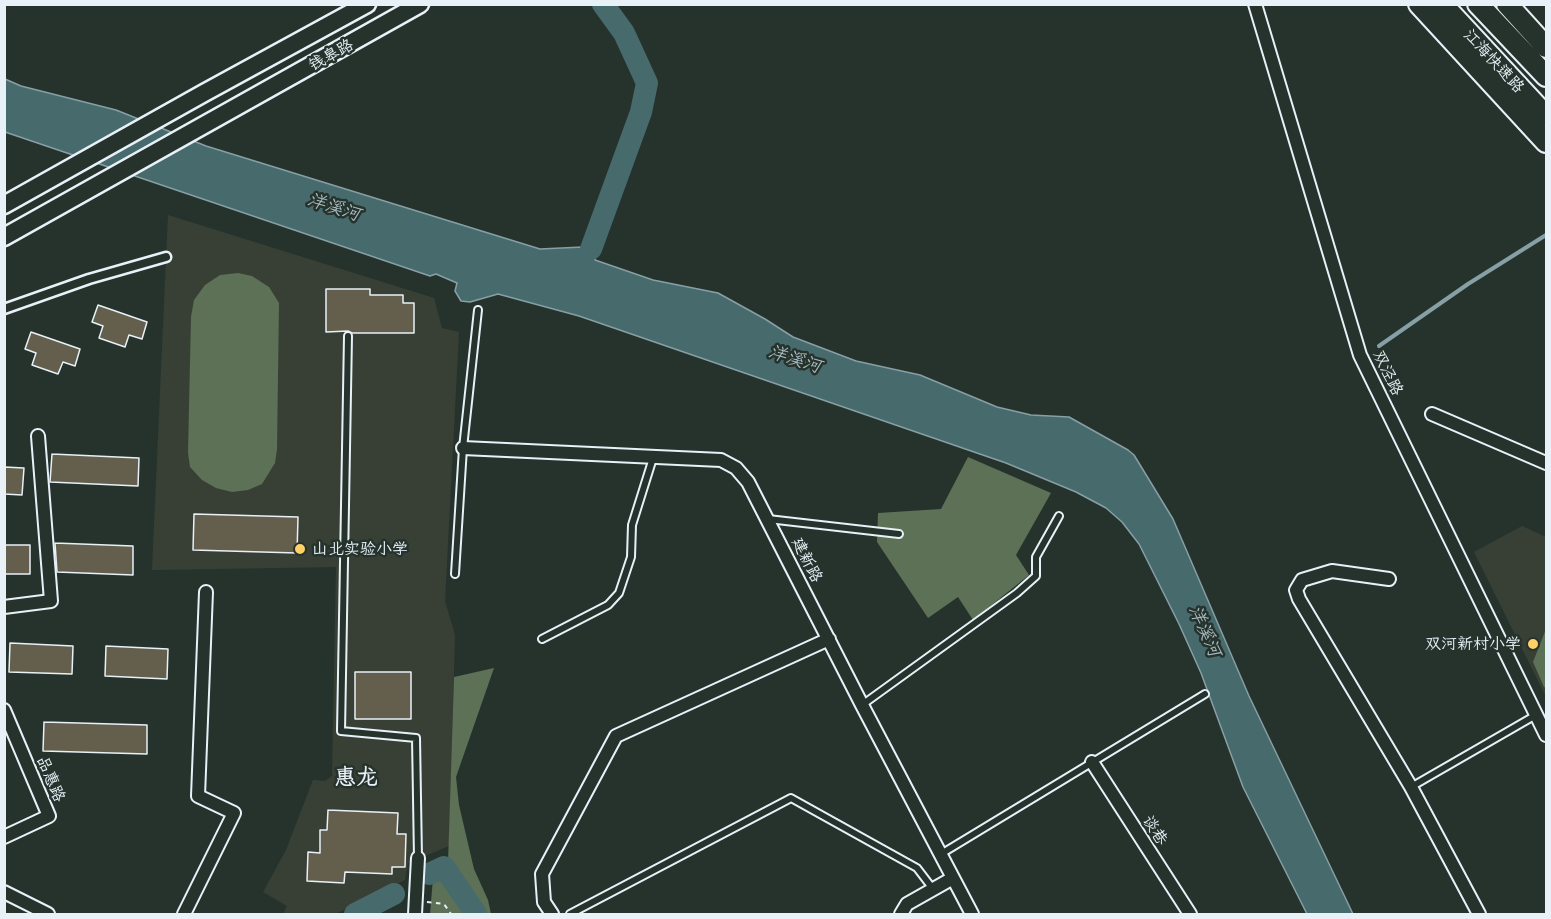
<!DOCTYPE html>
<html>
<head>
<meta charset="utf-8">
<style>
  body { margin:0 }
  #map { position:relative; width:1551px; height:919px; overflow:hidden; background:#26332d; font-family:Mali,sans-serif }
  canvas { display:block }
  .frame { position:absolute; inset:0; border:6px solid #e8f1f8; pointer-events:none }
</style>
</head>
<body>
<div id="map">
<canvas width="1551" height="919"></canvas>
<div class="frame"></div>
</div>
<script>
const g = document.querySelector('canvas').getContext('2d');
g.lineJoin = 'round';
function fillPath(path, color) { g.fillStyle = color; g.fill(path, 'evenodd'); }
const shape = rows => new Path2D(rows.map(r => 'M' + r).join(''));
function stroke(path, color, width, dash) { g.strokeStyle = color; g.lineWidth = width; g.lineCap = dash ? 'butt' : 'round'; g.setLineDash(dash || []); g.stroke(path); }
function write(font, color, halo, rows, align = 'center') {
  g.font = font + ' Mali,"LXGW WenKai TC",sans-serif'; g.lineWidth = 5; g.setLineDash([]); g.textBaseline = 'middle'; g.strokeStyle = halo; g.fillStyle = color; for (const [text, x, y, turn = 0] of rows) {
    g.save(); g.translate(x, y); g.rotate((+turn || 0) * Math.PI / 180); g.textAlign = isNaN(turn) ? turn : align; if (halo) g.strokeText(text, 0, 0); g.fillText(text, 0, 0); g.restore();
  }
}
const built = shape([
  [168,215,434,298,442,328,459,332,445,601,455,635,449,846,408,863,405,880,335,914,283,914,287,906,263,892,286,850,313,780,325,781,332,776,336,567,152,570],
  [1522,526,1546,537,1546,697,1474,552]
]);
const green = shape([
  [238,273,252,276,269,287,279,303,277,449,275,463,262,484,248,490,232,492,216,488,202,480,190,467,188,453,191,317,194,300,205,285,220,275],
  [968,457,1051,493,1016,555,1029,575,973,620,958,597,928,618,877,542,878,513,941,509],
  [1546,629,1546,688,1544,687,1533,662],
  [494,668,456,777,459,805,474,869,488,900,491,914,485,914,448,863,454,677],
  [441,874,468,914,430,914,433,878]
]);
const water = shape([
  [5,79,21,86,116,110,206,146,540,249,583,247,591,249,596,253,595,260,653,280,718,293,765,319,793,337,856,361,920,375,997,407,1031,415,1069,417,1128,450,1134,455,1173,519,1249,696,1353,914,1307,914,1243,787,1201,673,1179,624,1139,544,1122,522,1106,508,1076,492,1006,463,579,316,498,294,470,302,461,301,455,291,457,283,436,274,430,276,5,132,5,79]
]);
const stream = shape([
  [1379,346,1468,284,1546,235]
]);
const river = shape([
  [591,249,641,112,647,83,624,33,603,4],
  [429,874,444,867,476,914],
  [355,914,394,894]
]);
const building = shape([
  [326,289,370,289,370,295,403,295,403,303,414,303,414,333,352,333,348,331,326,332,326,289],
  [98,305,147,322,142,339,129,335,125,347,99,338,103,326,92,322,98,305],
  [31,332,80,349,75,366,63,362,58,374,32,365,36,353,25,349,31,332],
  [52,454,139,458,138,486,50,482,52,454],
  [4,467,24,468,22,495,4,494,4,467],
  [194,514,298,517,297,553,193,550,194,514],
  [55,543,133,546,133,575,57,572,55,543],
  [4,545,30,545,30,574,4,574,4,545],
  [10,643,73,646,72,674,9,672,10,643],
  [106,646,168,649,167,679,105,676,106,646],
  [355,672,411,672,411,719,355,719,355,672],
  [44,722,147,725,147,754,43,751,44,722],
  [328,810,398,813,397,834,406,834,405,867,392,867,392,874,345,872,344,883,307,881,308,852,320,853,320,830,327,830,328,810]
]);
const path = shape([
  [427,902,444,904,451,914]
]);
const service = shape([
  [348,336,341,731,416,738,418,858],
  [768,519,899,534],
  [455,574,463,448,478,310],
  [542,639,608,605,619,593,631,557,632,525,653,458],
  [862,705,1017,593,1036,576,1036,557,1059,516],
  [1411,787,1536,715],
  [941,854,1205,694],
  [570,914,791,798,917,868,933,889]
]);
const pedestrian = shape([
  [4,309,89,279,166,257]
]);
const minor = shape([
  [1255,4,1360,355,1546,735],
  [1432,414,1546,463],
  [463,448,721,460,736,468,748,482,862,705,972,914],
  [1389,579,1332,571,1302,580,1296,590,1299,599,1411,787,1479,914],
  [4,607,51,601,38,436],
  [4,710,49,816,4,837],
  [1092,762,1190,914],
  [4,892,48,914],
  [184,914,234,813,198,796,206,592],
  [415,914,418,858],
  [552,914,544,902,542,874,616,736,829,639],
  [901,914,907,904,953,878]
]);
const secondary = shape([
  [4,205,204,93,367,4],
  [4,237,420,4]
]);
const trunk = shape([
  [1419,4,1546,142],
  [1442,4,1546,116],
  [1478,4,1546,76],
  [1507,4,1546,47]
]);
const markers = [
  [300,549,6,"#ffd166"],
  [1533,644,6,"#ffd166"]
];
const streetNames = [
  ["钱皋路",331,55,-29],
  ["江海快速路",1494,61,47],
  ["双泾路",1388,373,64],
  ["建新路",807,560,63],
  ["品惠路",51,779,67],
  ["谈巷",1155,830,57]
];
const poiNames = [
  ["山北实验小学",312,549],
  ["双河新村小学",1521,644,"right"]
];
const waterNames = [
  ["洋溪河",334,207,18],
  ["洋溪河",795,359,18],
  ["洋溪河",1205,631,66]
];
const districtNames = [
  ["惠龙",356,777]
];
fillPath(built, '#384036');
fillPath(green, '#5c7155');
fillPath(water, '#476a6d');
stroke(water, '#87a0a5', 1.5);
stroke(stream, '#87a0a5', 4);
stroke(river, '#476a6d', 22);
fillPath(building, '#635f4c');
stroke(building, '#e8f1f8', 1.5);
stroke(service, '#e8f1f8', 10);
stroke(pedestrian, '#e8f1f8', 13);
stroke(minor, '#e8f1f8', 16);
stroke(secondary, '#e8f1f8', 21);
stroke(trunk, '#e8f1f8', 24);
stroke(path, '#e8f1f8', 2, [4.5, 4.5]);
stroke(service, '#26332d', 6);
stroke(pedestrian, '#26332d', 8);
stroke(minor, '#26332d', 12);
stroke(secondary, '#26332d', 16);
stroke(trunk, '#26332d', 20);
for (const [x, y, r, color] of markers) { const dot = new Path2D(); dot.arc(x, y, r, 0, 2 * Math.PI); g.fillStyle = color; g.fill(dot); stroke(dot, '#26332d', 2); }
write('16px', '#e8f1f8', '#26332d', streetNames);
write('16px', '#e8f1f8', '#26332d', poiNames, 'left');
write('italic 18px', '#a8bbc0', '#26332d', waterNames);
write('bold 22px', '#e8f1f8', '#26332d', districtNames);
</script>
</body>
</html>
